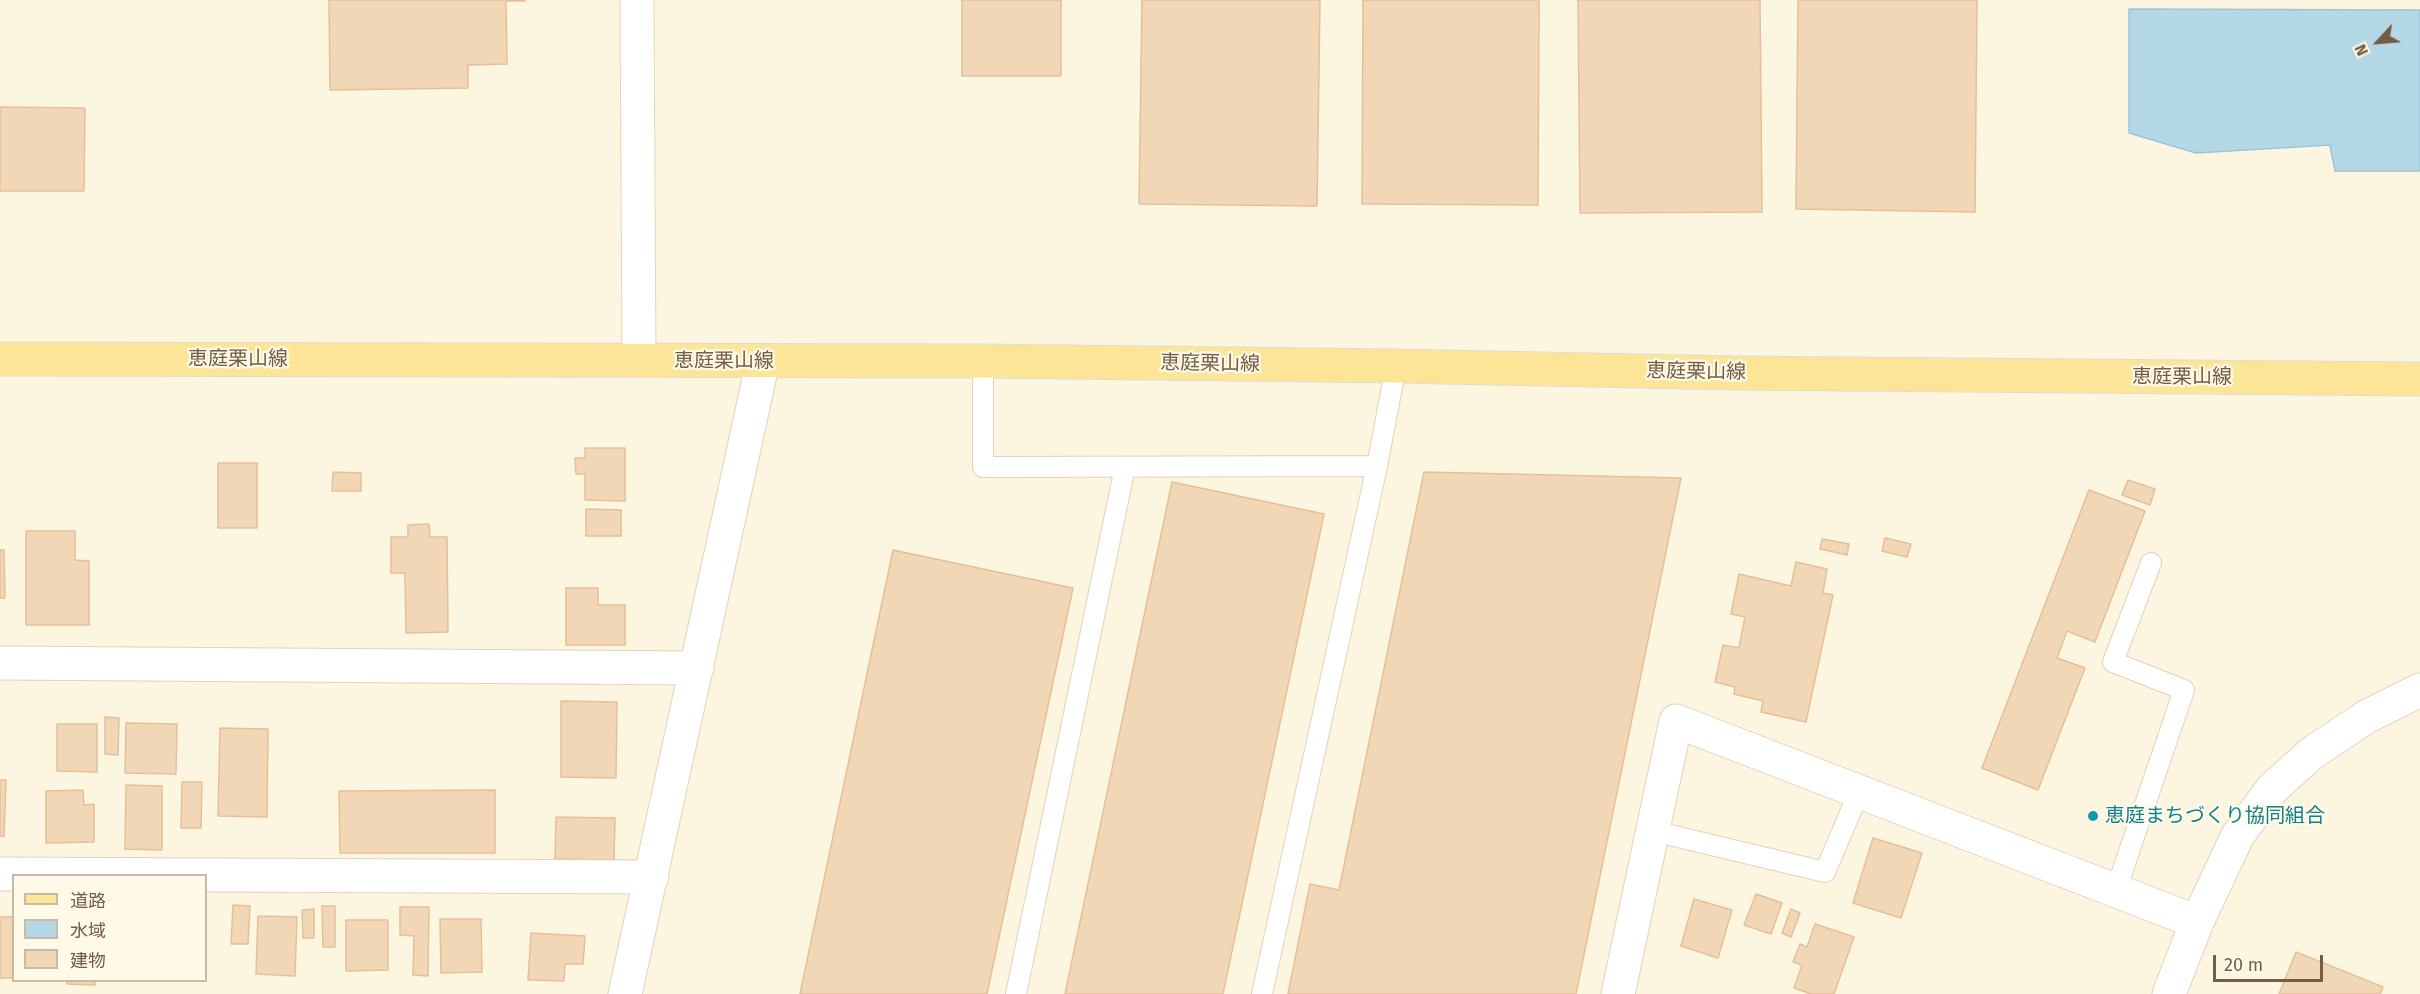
<!DOCTYPE html>
<html>
<head>
<meta charset="utf-8">
<style>
  body { margin:0 }
  #map { position:relative; width:2420px; height:994px; overflow:hidden; background:#fcf5e0; font-family:"Fira Sans","Noto Sans JP",sans-serif }
  canvas { display:block }
  .legend { position:absolute; left:12px; top:874px; width:195px; height:108px; box-sizing:border-box; background:#fff9e7; border:2px solid #c7bba7; margin:0; padding:8px 10px; list-style:none; font-size:18px; color:#735d47 }
  .legend li { display:flex; align-items:center; gap:12px; height:30px }
  .legend b { width:30px; border:2px solid #c7bba7 }
  .north { position:absolute; left:2348px; top:12px; width:60px; height:60px; -webkit-text-stroke:4px #fff9e7; paint-order:stroke; rotate:244deg; font-size:16px; font-weight:700; line-height:24px; text-align:center; color:#735d47 }
  .north::after { content:''; display:block; margin:auto; width:21px; height:27px; background:#735d47; clip-path:polygon(50% 0,100% 100%,50% 72%,0 100%) }
  .scale { position:absolute; left:2213px; top:955px; width:110px; height:27px; box-sizing:border-box; border:3px solid #735d47; border-top:0; padding-left:8px; font-size:18px; line-height:21px; white-space:nowrap; color:#735d47; -webkit-text-stroke:4px #fff9e7; paint-order:stroke }
</style>
</head>
<body>
<div id="map">
<canvas width="2420" height="994"></canvas>
<ul class="legend">
<li><b style="height:8px;background:#fde597"></b>道路</li>
<li><b style="height:16px;background:#b5d8e6"></b>水域</li>
<li><b style="height:16px;background:#f2d7b7"></b>建物</li>
</ul>
<div class="north">N</div>
<div class="scale">20 m</div>
</div>
<script>
const g = document.querySelector('canvas').getContext('2d');
g.lineJoin = 'round';
function fillPath(path, color) { g.fillStyle = color; g.fill(path, 'evenodd'); }
const shape = rows => new Path2D(rows.map(r => 'M' + r).join(''));
function stroke(path, color, width, dash) { g.strokeStyle = color; g.lineWidth = width; g.lineCap = dash ? 'butt' : 'round'; g.setLineDash(dash || []); g.stroke(path); }
function write(font, color, halo, rows, align = 'center') {
  g.font = font + ' "Fira Sans","Noto Sans JP",sans-serif'; g.lineWidth = 4.5; g.setLineDash([]); g.textBaseline = 'middle'; g.strokeStyle = halo; g.fillStyle = color; for (const [text, x, y, turn = 0] of rows) {
    g.save(); g.translate(x, y); g.rotate((+turn || 0) * Math.PI / 180); g.textAlign = isNaN(turn) ? turn : align; if (halo) g.strokeText(text, 0, 0); g.fillText(text, 0, 0); g.restore();
  }
}
const water = shape([
  [2129,9,2420,10,2420,171,2335,171,2330,145,2196,153,2129,133,2129,9]
]);
const building = shape([
  [329,0,525,0,525,1,506,1,507,64,468,65,468,88,330,90,329,0],
  [962,0,1061,0,1061,76,962,76,962,0],
  [1142,0,1320,0,1317,206,1139,204,1142,0],
  [1363,0,1539,0,1538,205,1362,204,1363,0],
  [1578,0,1760,0,1762,212,1580,213,1578,0],
  [1798,0,1977,0,1975,212,1796,209,1798,0],
  [0,107,85,108,84,191,0,191,0,107],
  [585,448,625,448,625,501,585,500,585,474,576,474,575,458,585,458,585,448],
  [218,463,257,463,257,528,218,528,218,463],
  [333,472,361,473,361,491,332,491,333,472],
  [1424,472,1681,478,1576,994,1288,994,1310,884,1339,890,1424,472],
  [2128,480,2155,489,2150,505,2122,495,2128,480],
  [1172,482,1324,514,1223,994,1065,994,1172,482],
  [2089,490,2145,511,2095,642,2067,631,2057,658,2085,668,2038,790,1982,768,2089,490],
  [586,509,621,510,621,536,586,536,586,509],
  [429,524,430,537,447,537,448,632,406,633,405,573,391,573,391,537,408,537,408,525,429,524],
  [26,531,75,531,75,560,89,561,89,625,26,625,26,531],
  [1885,538,1911,544,1907,557,1882,551,1885,538],
  [1822,539,1849,544,1847,555,1820,549,1822,539],
  [0,550,4,550,5,598,0,598,0,550],
  [893,550,1073,588,987,994,800,994,893,550],
  [1796,562,1827,569,1823,593,1833,595,1806,722,1761,712,1763,701,1734,694,1735,687,1715,682,1723,645,1739,648,1745,617,1731,614,1739,574,1791,586,1796,562],
  [566,588,598,588,598,605,625,605,625,645,566,645,566,588],
  [561,701,617,702,616,778,561,777,561,701],
  [105,717,119,718,118,755,105,754,105,717],
  [126,723,177,724,176,774,125,773,126,723],
  [57,724,97,724,97,772,57,771,57,724],
  [220,728,268,729,267,817,218,816,220,728],
  [0,780,6,780,4,837,0,836,0,780],
  [182,782,202,782,201,828,181,828,182,782],
  [126,785,162,786,162,850,125,849,126,785],
  [83,790,84,805,94,804,94,842,46,843,46,791,83,790],
  [495,790,495,853,340,853,339,791,495,790],
  [556,817,615,818,614,860,555,859,556,817],
  [1873,838,1922,853,1901,918,1853,903,1873,838],
  [1756,894,1782,903,1771,934,1744,925,1756,894],
  [1694,899,1732,910,1718,958,1681,946,1694,899],
  [233,905,250,906,248,944,231,944,233,905],
  [322,906,335,906,335,947,323,947,322,906],
  [400,907,429,907,428,976,413,975,414,936,400,935,400,907],
  [314,909,314,938,303,938,302,910,314,909],
  [1791,909,1800,913,1791,937,1782,933,1791,909],
  [258,916,297,917,295,976,256,974,258,916],
  [0,917,14,917,14,978,0,978,0,917],
  [440,919,481,919,482,972,441,973,440,919],
  [346,920,388,920,388,970,346,971,346,920],
  [1815,924,1854,937,1834,994,1811,994,1794,988,1802,965,1793,962,1800,944,1807,947,1815,924],
  [531,933,585,936,583,964,565,964,564,981,528,980,531,933],
  [2296,952,2383,987,2380,994,2279,994,2296,952],
  [67,980,95,980,95,985,67,984,67,980]
]);
const lane = shape([
  [983,361,983,467,1377,466],
  [1653,831,1825,872,1859,792],
  [2116,890,2184,690,2113,662,2151,563],
  [1016,994,1125,467],
  [1262,994,1377,466,1396,366]
]);
const street = shape([
  [0,663,697,668],
  [0,874,652,877],
  [625,994,763,361],
  [1618,994,1676,721,2197,922,2169,994]
]);
const secondary = shape([
  [637,0,639,360],
  [2197,922,2238,835,2272,789,2312,753,2366,717,2420,690]
]);
const primary = shape([
  [0,359,983,361,1396,366,1736,373,2420,379]
]);
const markers = [
  [2093,816,6,"#0f9aa8"]
];
const streetNames = [
  ["恵庭栗山線",238,359],
  ["恵庭栗山線",724,361],
  ["恵庭栗山線",1210,364,1],
  ["恵庭栗山線",1696,372,1],
  ["恵庭栗山線",2182,377]
];
const cultureNames = [
  ["恵庭まちづくり協同組合",2105,816]
];
fillPath(water, '#b5d8e6');
stroke(water, '#9bc6d8', 1.5);
fillPath(building, '#f2d7b7');
stroke(building, '#e5c097', 1.5);
stroke(lane, '#e1d2bc', 22);
stroke(street, '#e1d2bc', 35);
stroke(secondary, '#e6d4ba', 35);
stroke(primary, '#e0dbd7', 35);
stroke(lane, '#fff', 20);
stroke(street, '#fff', 33);
stroke(secondary, '#fff', 33);
stroke(primary, '#fde597', 33);
for (const [x, y, r, color] of markers) { const dot = new Path2D(); dot.arc(x, y, r, 0, 2 * Math.PI); g.fillStyle = color; g.fill(dot); stroke(dot, '#fff9e7', 2); }
write('20px', '#735d47', '#fff9e7', streetNames);
write('20px', '#0d838f', '#fff9e7', cultureNames, 'left');
</script>
</body>
</html>
